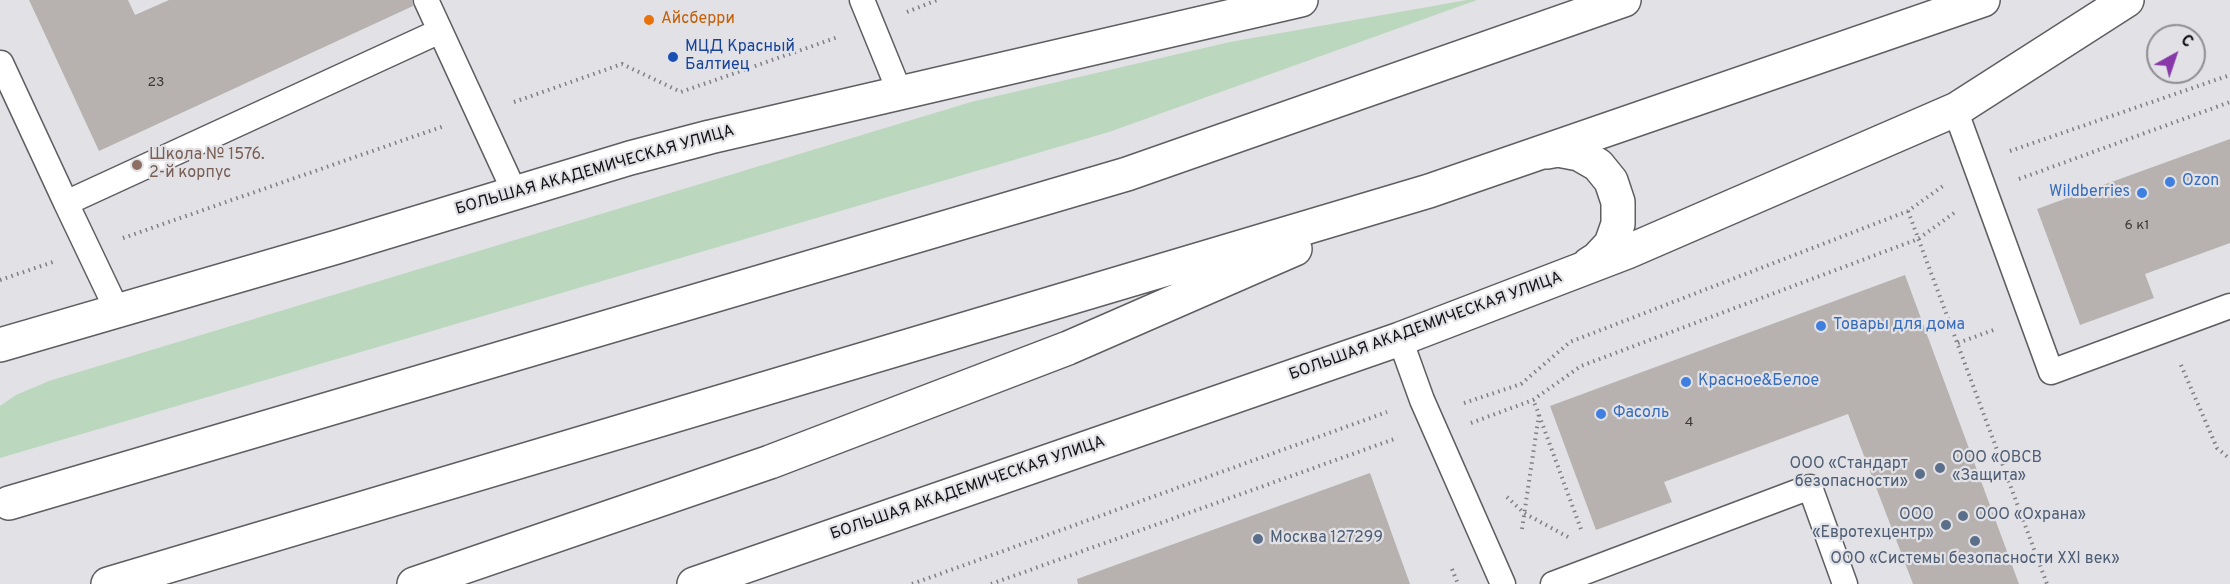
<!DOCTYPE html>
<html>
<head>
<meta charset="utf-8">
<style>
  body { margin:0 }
  #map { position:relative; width:2230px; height:584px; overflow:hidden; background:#e1e1e6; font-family:Overpass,sans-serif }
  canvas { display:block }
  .north { position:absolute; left:2146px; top:24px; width:60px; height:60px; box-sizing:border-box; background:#e1e1e6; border:2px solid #8e8e92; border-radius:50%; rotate:40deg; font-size:16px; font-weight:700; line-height:24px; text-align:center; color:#111113 }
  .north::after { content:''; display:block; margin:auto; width:21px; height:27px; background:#8739a9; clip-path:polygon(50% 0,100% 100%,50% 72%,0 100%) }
</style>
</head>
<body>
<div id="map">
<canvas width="2230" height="584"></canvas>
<div class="north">С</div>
</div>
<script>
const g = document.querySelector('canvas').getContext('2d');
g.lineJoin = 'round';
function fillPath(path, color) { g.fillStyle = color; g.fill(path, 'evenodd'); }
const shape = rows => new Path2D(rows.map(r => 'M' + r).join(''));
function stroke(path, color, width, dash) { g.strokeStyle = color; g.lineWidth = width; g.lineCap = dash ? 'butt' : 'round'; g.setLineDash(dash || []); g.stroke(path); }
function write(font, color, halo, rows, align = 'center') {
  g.font = font + ' Overpass,sans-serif'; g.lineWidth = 4.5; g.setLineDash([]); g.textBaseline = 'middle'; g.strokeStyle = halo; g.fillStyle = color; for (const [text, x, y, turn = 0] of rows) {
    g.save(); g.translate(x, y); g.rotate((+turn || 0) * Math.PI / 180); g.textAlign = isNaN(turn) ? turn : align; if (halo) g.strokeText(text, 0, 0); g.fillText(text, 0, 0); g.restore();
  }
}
const green = shape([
  [1467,0,1477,0,1109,132,0,458,0,406,16,395,49,381,971,102,1230,42]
]);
const building = shape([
  [29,0,128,0,135,15,169,0,412,0,413,6,99,151],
  [2230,139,2230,243,2145,274,2154,298,2080,325,2037,209],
  [1905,275,2019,584,1913,584,1848,414,1664,482,1672,502,1596,530,1550,406],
  [1370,473,1410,584,1078,584,1077,579]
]);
const path = shape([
  [907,12,937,0],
  [514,102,622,64,681,92,838,37],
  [2010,151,2230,75],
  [2019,179,2230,102],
  [1908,211,2047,584],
  [123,238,444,126],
  [0,280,53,262],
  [1958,343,1996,329],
  [2181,365,2217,448,2230,459],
  [1464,403,1521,384,1570,342,1908,211,1943,186],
  [1539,415,1582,532],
  [1471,423,1533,400,1581,366,1918,239,1954,213],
  [1507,497,1524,513,1568,537],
  [1522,529,1539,414,1533,400],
  [1452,569,1458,584],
  [912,584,1387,412],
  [991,584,1397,438]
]);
const lane = shape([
  [426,0,515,193],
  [862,0,900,93],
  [1,63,66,203],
  [1957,109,1960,123,2051,372,2230,306],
  [117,310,66,203,440,31],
  [1400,339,1422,400,1503,584],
  [1553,584,1810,487,1845,584]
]);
const secondary = shape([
  [1547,152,1558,150,1579,154,1598,165,1611,181,1618,202,1618,224,1611,244,1597,259,1589,264],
  [0,345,337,247,630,158,710,137,1301,0],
  [9,503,1127,174,1624,0],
  [108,584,1429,191,1983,0],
  [414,584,770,462,1068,348,1295,249],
  [694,584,1400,339,1627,252,1957,109,2127,0]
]);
const markers = [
  [649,20,6,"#e8710a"],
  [673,57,6,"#1a4fb4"],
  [137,165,6,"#8d6e63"],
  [2170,182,6,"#3f7fe0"],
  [2142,193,6,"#3f7fe0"],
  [1821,326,6,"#3f7fe0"],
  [1686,382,6,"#3f7fe0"],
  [1601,414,6,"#3f7fe0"],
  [1940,468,6,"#5c6f8a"],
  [1920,474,6,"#5c6f8a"],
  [1963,516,6,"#5c6f8a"],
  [1946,525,6,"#5c6f8a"],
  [1258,539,6,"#5c6f8a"],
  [1975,541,6,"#5c6f8a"]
];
const numberNames = [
  ["23",156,83],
  ["6 к1",2137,226],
  ["4",1689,423]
];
const foodNames = [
  ["Айсберри",661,20]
];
const transitNames = [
  ["МЦД Красный",685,48],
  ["Балтиец",685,66]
];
const educationNames = [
  ["Школа № 1576.",149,156],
  ["2-й корпус",149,174]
];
const streetNames = [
  ["БОЛЬШАЯ АКАДЕМИЧЕСКАЯ УЛИЦА",595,171,-16],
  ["БОЛЬШАЯ АКАДЕМИЧЕСКАЯ УЛИЦА",1426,327,-20],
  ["БОЛЬШАЯ АКАДЕМИЧЕСКАЯ УЛИЦА",968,489,-19]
];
const shopNames = [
  ["Ozon",2182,182],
  ["Wildberries",2130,193,"right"],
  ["Товары для дома",1833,326],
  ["Красное&Белое",1698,382],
  ["Фасоль",1613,414]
];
const serviceNames = [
  ["ООО «ОВСВ",1952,459],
  ["«Защита»",1952,477],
  ["ООО «Стандарт",1908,465,"right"],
  ["безопасности»",1908,483,"right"],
  ["ООО",1934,516,"right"],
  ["«Евротехцентр»",1934,534,"right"],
  ["ООО «Охрана»",1975,516],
  ["Москва 127299",1270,539],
  ["ООО «Системы безопасности XXI век»",1975,560,"center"]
];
fillPath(green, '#bbd8be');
fillPath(building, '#b7b2af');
stroke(lane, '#5e5e62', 27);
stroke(secondary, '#5e5e62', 36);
stroke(path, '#808084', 4, [1.5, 4.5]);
stroke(lane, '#fff', 24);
stroke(secondary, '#fff', 33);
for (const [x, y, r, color] of markers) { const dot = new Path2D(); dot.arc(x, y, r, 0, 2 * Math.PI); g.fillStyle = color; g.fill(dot); stroke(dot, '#e1e1e6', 2); }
write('14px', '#3a393a', null, numberNames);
write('16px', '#c56008', '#e1e1e6', foodNames, 'left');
write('16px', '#164399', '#e1e1e6', transitNames, 'left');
write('16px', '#785e54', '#e1e1e6', educationNames, 'left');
write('16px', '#111113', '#e1e1e6', streetNames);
write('16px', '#366cbe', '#e1e1e6', shopNames, 'left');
write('16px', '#4e5e75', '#e1e1e6', serviceNames, 'left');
</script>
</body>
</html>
